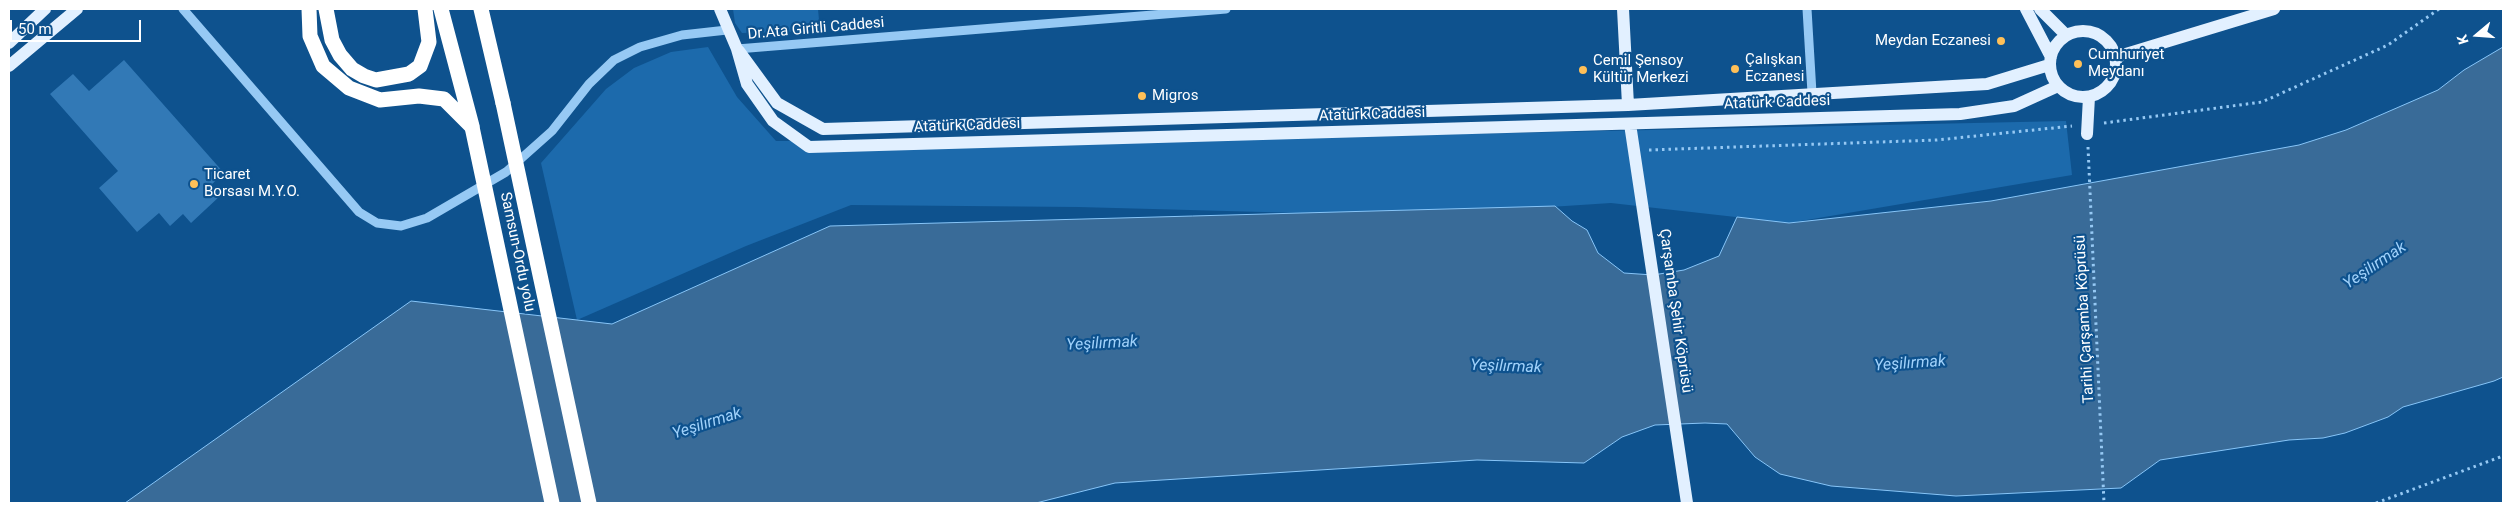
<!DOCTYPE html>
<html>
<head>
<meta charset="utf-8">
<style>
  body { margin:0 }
  #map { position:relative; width:2512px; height:512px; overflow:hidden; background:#0e528e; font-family:Roboto,sans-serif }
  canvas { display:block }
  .frame { position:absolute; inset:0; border:10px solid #fff; pointer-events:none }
  .north { position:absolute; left:2452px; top:10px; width:50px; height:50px; -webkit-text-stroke:4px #0e528e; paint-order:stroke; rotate:252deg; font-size:14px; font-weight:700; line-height:20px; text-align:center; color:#fff }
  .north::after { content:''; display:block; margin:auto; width:18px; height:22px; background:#fff; clip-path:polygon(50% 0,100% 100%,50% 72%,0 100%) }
  .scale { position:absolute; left:10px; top:20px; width:131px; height:22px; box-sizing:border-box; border:2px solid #fff; border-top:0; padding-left:6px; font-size:15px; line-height:18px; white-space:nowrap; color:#fff; -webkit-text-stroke:4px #0e528e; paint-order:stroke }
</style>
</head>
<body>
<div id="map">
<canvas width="2512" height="512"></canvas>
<div class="frame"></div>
<div class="north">K</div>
<div class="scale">50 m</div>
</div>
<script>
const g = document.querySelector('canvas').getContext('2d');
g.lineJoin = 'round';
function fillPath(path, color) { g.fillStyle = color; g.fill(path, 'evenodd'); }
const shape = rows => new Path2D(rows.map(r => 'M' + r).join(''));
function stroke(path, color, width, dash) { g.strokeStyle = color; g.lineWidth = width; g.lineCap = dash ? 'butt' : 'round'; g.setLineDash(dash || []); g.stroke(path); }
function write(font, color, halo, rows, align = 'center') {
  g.font = font + ' Roboto,sans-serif'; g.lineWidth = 4.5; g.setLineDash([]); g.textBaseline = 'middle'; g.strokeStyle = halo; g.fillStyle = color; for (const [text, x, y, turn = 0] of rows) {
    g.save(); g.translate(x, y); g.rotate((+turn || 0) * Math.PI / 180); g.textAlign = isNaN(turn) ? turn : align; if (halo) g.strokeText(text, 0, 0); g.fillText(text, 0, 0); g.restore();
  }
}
const green = shape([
  [733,9,818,9,820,31,742,33,735,23],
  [708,47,737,97,776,141,1188,140,2066,121,2072,175,1789,223,1611,203,1412,216,1078,207,851,205,746,246,577,320,541,163,606,89,634,68,671,52]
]);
const water = shape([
  [2503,47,2503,377,2494,381,2403,407,2388,417,2345,433,2323,438,2289,440,2160,460,2121,488,1956,496,1831,486,1780,474,1755,457,1727,424,1705,423,1655,425,1622,437,1584,463,1477,460,1115,483,1036,503,125,503,411,301,612,324,830,226,1555,206,1572,221,1587,230,1598,253,1624,273,1653,275,1684,270,1719,256,1737,217,1789,223,1991,201,2299,145,2346,130,2438,90,2464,70,2503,47]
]);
const building = shape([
  [124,60,224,173,210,186,220,196,191,223,183,214,170,226,159,213,137,232,99,188,118,171,50,94,73,74,89,91]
]);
const path = shape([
  [2104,123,2262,102,2388,45,2439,9],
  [2088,147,2104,503],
  [1649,150,1937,140,2072,126],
  [2376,503,2503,456]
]);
const minor = shape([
  [183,9,359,212,377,223,401,226,427,218,506,172,552,131,589,84,614,60,640,47,682,35,727,30],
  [1807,9,1812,93],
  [737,49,1226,9]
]);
const major = shape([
  [720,9,737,49,747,84,773,121,809,147,1960,114,2014,106,2058,86],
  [1623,9,1628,105],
  [2026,9,2051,57],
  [2040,9,2066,35],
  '2050 64a33 33 0 1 1 66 0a33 33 0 1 1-66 0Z',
  [9,43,45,9],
  [739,51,777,103,823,129,1628,105,1987,84,2049,65],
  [2116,57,2274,9],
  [9,66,77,9],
  [1630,124,1687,503],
  [2087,134,2089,97]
]);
const highway = shape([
  [309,9,310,36,323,66,349,88,380,100,419,96,444,99,472,127],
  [326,9,332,40,340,55,352,69,364,76,376,80,409,74,420,66,429,42,425,9],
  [441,9,472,126],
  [481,9,503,103]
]);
const highwayBridge = shape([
  [503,103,589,503],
  [472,127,552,503]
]);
const markers = [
  [2001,41,5,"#ffc058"],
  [2078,64,5,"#ffc058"],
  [1735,69,5,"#ffc058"],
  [1583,70,5,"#ffc058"],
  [1142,96,5,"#ffc058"],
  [194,184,5,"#ffc058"]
];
const streetNames = [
  ["Dr.Ata Giritli Caddesi",816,29,-5],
  ["Atatürk Caddesi",1777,103,-2],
  ["Atatürk Caddesi",1372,115,-2],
  ["Atatürk Caddesi",967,126,-2],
  ["Samsun-Ordu yolu",517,252,78],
  ["Çarşamba Şehir Köprüsü",1675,311,82],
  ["Tarihi Çarşamba Köprüsü",2085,319,-93]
];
const poiNames = [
  ["Meydan Eczanesi",1991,41,"right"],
  ["Cumhuriyet",2088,55],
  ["Meydanı",2088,72],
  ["Çalışkan",1745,60],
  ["Eczanesi",1745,77],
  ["Cemil Şensoy",1593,61],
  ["Kültür Merkezi",1593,78],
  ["Migros",1152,96],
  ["Ticaret",204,175],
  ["Borsası M.Y.O.",204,192]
];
const waterNames = [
  ["Yeşilırmak",2375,266,-34],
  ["Yeşilırmak",1102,344,-3],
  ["Yeşilırmak",1910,364,-4],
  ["Yeşilırmak",1506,367,2],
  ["Yeşilırmak",707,424,-18]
];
fillPath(green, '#1c6aac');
fillPath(water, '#396b98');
stroke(water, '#87c5f8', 1);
fillPath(building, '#3279b6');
stroke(path, '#96c9f4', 3, [2.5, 4]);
stroke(minor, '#96c9f4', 9);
stroke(major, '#e2f0ff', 12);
stroke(highway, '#fff', 15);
stroke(highwayBridge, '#fff', 15);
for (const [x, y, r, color] of markers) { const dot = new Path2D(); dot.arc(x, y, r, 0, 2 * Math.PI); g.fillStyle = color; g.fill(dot); stroke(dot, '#0e528e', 2); }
write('15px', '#fff', '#0e528e', streetNames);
write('15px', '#fff', '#0e528e', poiNames, 'left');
write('italic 16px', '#a1d2fb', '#0e528e', waterNames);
</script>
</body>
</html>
